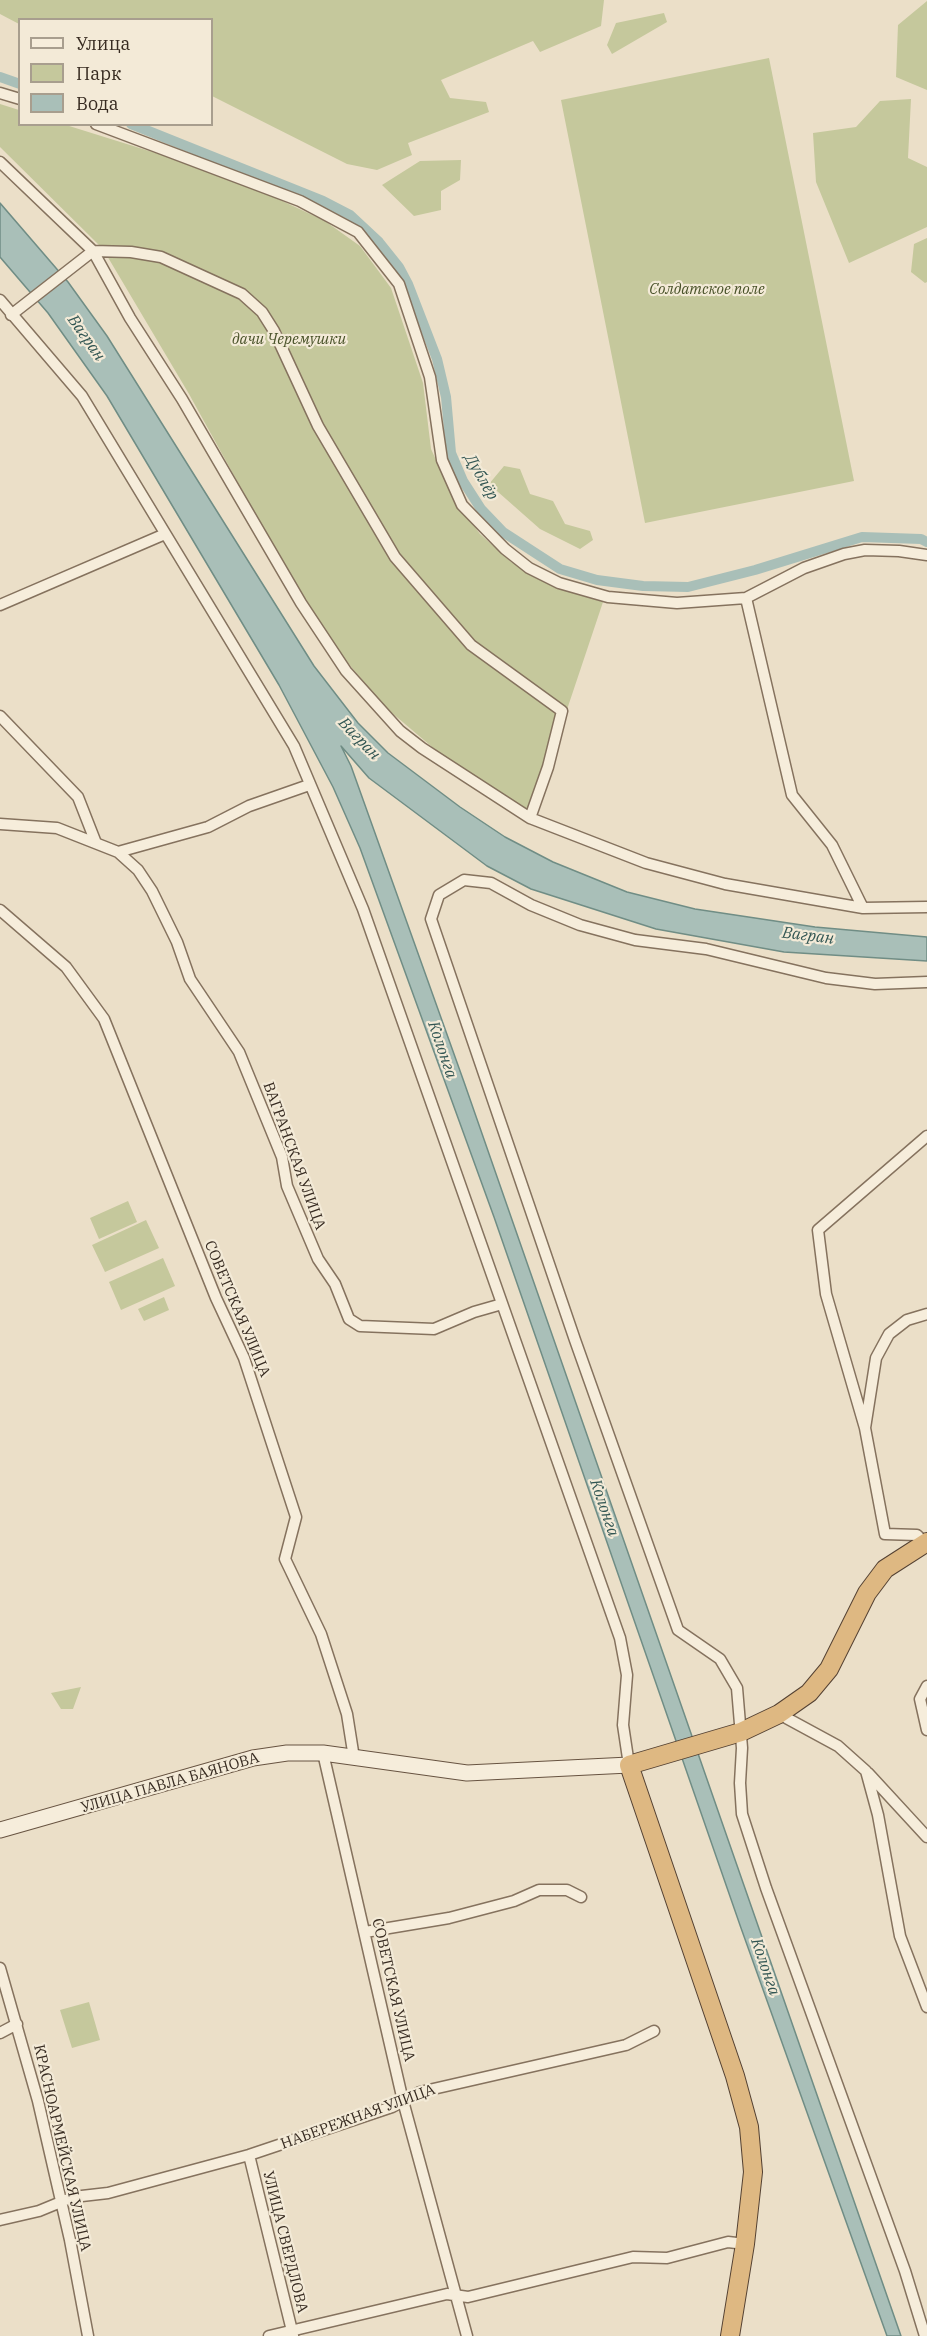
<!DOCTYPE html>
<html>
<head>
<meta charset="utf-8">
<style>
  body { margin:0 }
  #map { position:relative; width:927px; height:2336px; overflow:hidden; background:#ebdfc8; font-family:"IBM Plex Serif",serif }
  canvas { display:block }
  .legend { position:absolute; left:18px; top:18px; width:195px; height:108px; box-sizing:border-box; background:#f3ead7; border:2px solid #a89e8e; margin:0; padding:8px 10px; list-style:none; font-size:18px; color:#372b21 }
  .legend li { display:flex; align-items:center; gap:12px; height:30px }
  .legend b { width:30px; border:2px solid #a89e8e }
</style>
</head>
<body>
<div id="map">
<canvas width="927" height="2336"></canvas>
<ul class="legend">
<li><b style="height:8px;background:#f6eddb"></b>Улица</li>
<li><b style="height:16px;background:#c5c89c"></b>Парк</li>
<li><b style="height:16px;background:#a9bfb8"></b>Вода</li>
</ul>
</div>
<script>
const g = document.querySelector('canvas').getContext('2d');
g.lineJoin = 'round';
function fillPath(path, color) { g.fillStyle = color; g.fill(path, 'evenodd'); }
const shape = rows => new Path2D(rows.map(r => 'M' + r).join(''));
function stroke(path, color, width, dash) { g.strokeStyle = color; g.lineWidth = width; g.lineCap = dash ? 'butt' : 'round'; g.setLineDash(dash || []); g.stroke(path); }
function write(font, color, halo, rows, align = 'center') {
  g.font = font + ' "IBM Plex Serif",serif'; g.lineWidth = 4.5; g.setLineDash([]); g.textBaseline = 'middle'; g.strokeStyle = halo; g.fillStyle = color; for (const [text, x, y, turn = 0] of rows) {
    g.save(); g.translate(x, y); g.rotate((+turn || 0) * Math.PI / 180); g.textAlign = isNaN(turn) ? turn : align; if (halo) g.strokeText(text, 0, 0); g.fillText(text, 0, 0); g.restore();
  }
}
const green = shape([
  [0,0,604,0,601,26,540,52,533,41,441,80,450,98,486,102,489,112,408,143,412,155,377,170,347,164,212,96,212,20,20,20,19,24,0,14],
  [927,1,927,90,896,77,898,25],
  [664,13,667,22,612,54,607,45,616,23],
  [769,58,854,481,645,523,561,100],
  [911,99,908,158,927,167,927,227,849,263,816,182,813,133,856,127,880,101],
  [0,104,19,110,20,124,66,125,178,160,276,198,325,221,360,246,391,288,423,383,431,449,454,499,480,534,511,562,560,588,603,602,532,814,438,752,385,707,337,650,275,550,189,394,103,249,0,147],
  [461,160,460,180,441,191,441,210,414,216,382,185,420,161],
  [927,238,927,282,925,283,911,272,914,244],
  [504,466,520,469,530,494,553,501,565,524,590,531,593,540,580,549,540,529,489,484],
  [128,1201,137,1222,99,1239,90,1218],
  [146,1220,159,1248,105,1272,92,1245],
  [163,1258,175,1286,121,1310,109,1282],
  [164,1297,169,1310,144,1321,138,1309],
  [81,1687,73,1709,61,1709,51,1693],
  [89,2002,100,2040,72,2048,60,2010]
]);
const water = shape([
  [0,203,68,282,107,336,314,666,358,723,388,753,460,807,505,837,553,862,627,892,695,909,815,927,927,937,927,961,784,952,656,929,531,889,487,866,369,778,341,746,351,766,464,1082,901,2336,887,2336,741,1928,494,1217,360,848,333,787,279,685,107,396,48,313,0,257,0,203]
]);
const canal = shape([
  [0,77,20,84],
  [131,124,323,201,350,215,379,242,399,267,408,284,437,359,446,397,451,453,463,481,481,509,503,532,560,569,597,580,643,586,688,587,755,570,862,537,921,539,927,542]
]);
const minor = shape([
  [0,93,20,99],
  [96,124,300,201,358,232,399,284,430,377,442,460,462,505,505,549,529,568,559,583,608,597,677,603,746,598,804,568,844,554,865,550,899,551,927,555],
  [0,162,93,251,130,318,182,399,301,603,346,671,400,731,422,748,530,818,646,863,725,884,863,908,927,907],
  [0,300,82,396,294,746,363,909,620,1638,627,1675,623,1725,629,1765],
  [11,315,93,251,131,252,161,257,242,294,262,312,274,331,318,426,395,557,471,645,562,711,548,767,530,818],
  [746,598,792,795,832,845,863,908],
  [0,605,165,534],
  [0,716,78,797,96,843],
  [0,824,57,828,118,852,208,827,249,806,309,785],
  [118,852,138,870,152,891,177,942,190,979,239,1052,282,1157,287,1186,318,1259,335,1284,349,1319,360,1326,434,1329,474,1312,502,1304],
  [0,910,66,967,104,1019,216,1298,244,1358,296,1517,285,1559,321,1634,347,1714,354,1758],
  [865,1428,826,1294,818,1230,927,1136],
  [925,1543,917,1535,885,1534,865,1428,876,1358,889,1334,907,1320,927,1314],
  [927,1686,920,1699,927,1730],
  [779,1714,838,1746,866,1771,878,1815,900,1936,927,2007],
  [323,1753,403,2101,467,2336],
  [868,1773,927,1837],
  [365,1932,449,1918,514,1901,539,1890,567,1890,581,1897],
  [0,1968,38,2101,70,2240,88,2336],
  [0,2033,17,2024],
  [249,2155,293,2335],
  [0,2220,39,2211,73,2197,108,2193,249,2155,392,2107,420,2092,626,2045,654,2031],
  [269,2336,447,2294,468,2297,633,2257,667,2258,728,2242,745,2244],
  [925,2336,905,2271,766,1888,742,1814,740,1783,742,1748,737,1688,720,1659,678,1630,575,1340,431,919,439,895,464,880,491,883,531,905,580,925,635,940,706,949,826,978,875,984,927,982]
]);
const secondary = shape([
  [0,1830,253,1758,287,1753,323,1753,467,1773,629,1765]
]);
const trunk = shape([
  [730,2336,745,2244,753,2172,749,2127,735,2076,629,1765,741,1732,779,1714,809,1693,829,1669,867,1593,885,1569,927,1542]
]);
const parkNames = [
  ["Солдатское поле",707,290],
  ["дачи Черемушки",289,340]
];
const streetNames = [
  ["ВАГРАНСКАЯ УЛИЦА",294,1156,70],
  ["СОВЕТСКАЯ УЛИЦА",237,1309,67],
  ["УЛИЦА ПАВЛА БАЯНОВА",170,1783,-16],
  ["СОВЕТСКАЯ УЛИЦА",393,1990,77],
  ["НАБЕРЕЖНАЯ УЛИЦА",358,2117,-20],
  ["КРАСНОАРМЕЙСКАЯ УЛИЦА",62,2148,77],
  ["УЛИЦА СВЕРДЛОВА",285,2242,76]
];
const waterNames = [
  ["Вагран",86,338,55],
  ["Дублёр",481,477,60],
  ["Вагран",359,739,46],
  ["Вагран",808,936,7],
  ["Колонга",442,1050,71],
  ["Колонга",604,1508,71],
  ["Колонга",765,1967,71]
];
fillPath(green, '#c5c89c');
fillPath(water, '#a9bfb8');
stroke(water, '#708d85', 1.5);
stroke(canal, '#a9bfb8', 10);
stroke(minor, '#85725e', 13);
stroke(secondary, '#675341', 17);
stroke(trunk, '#544132', 20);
stroke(minor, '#f6eddb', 10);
stroke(secondary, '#f6eddb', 15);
stroke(trunk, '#deb882', 18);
write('italic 15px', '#495229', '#f3ead7', parkNames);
write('15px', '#372b21', '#f3ead7', streetNames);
write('italic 16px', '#315552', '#f3ead7', waterNames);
</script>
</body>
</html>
